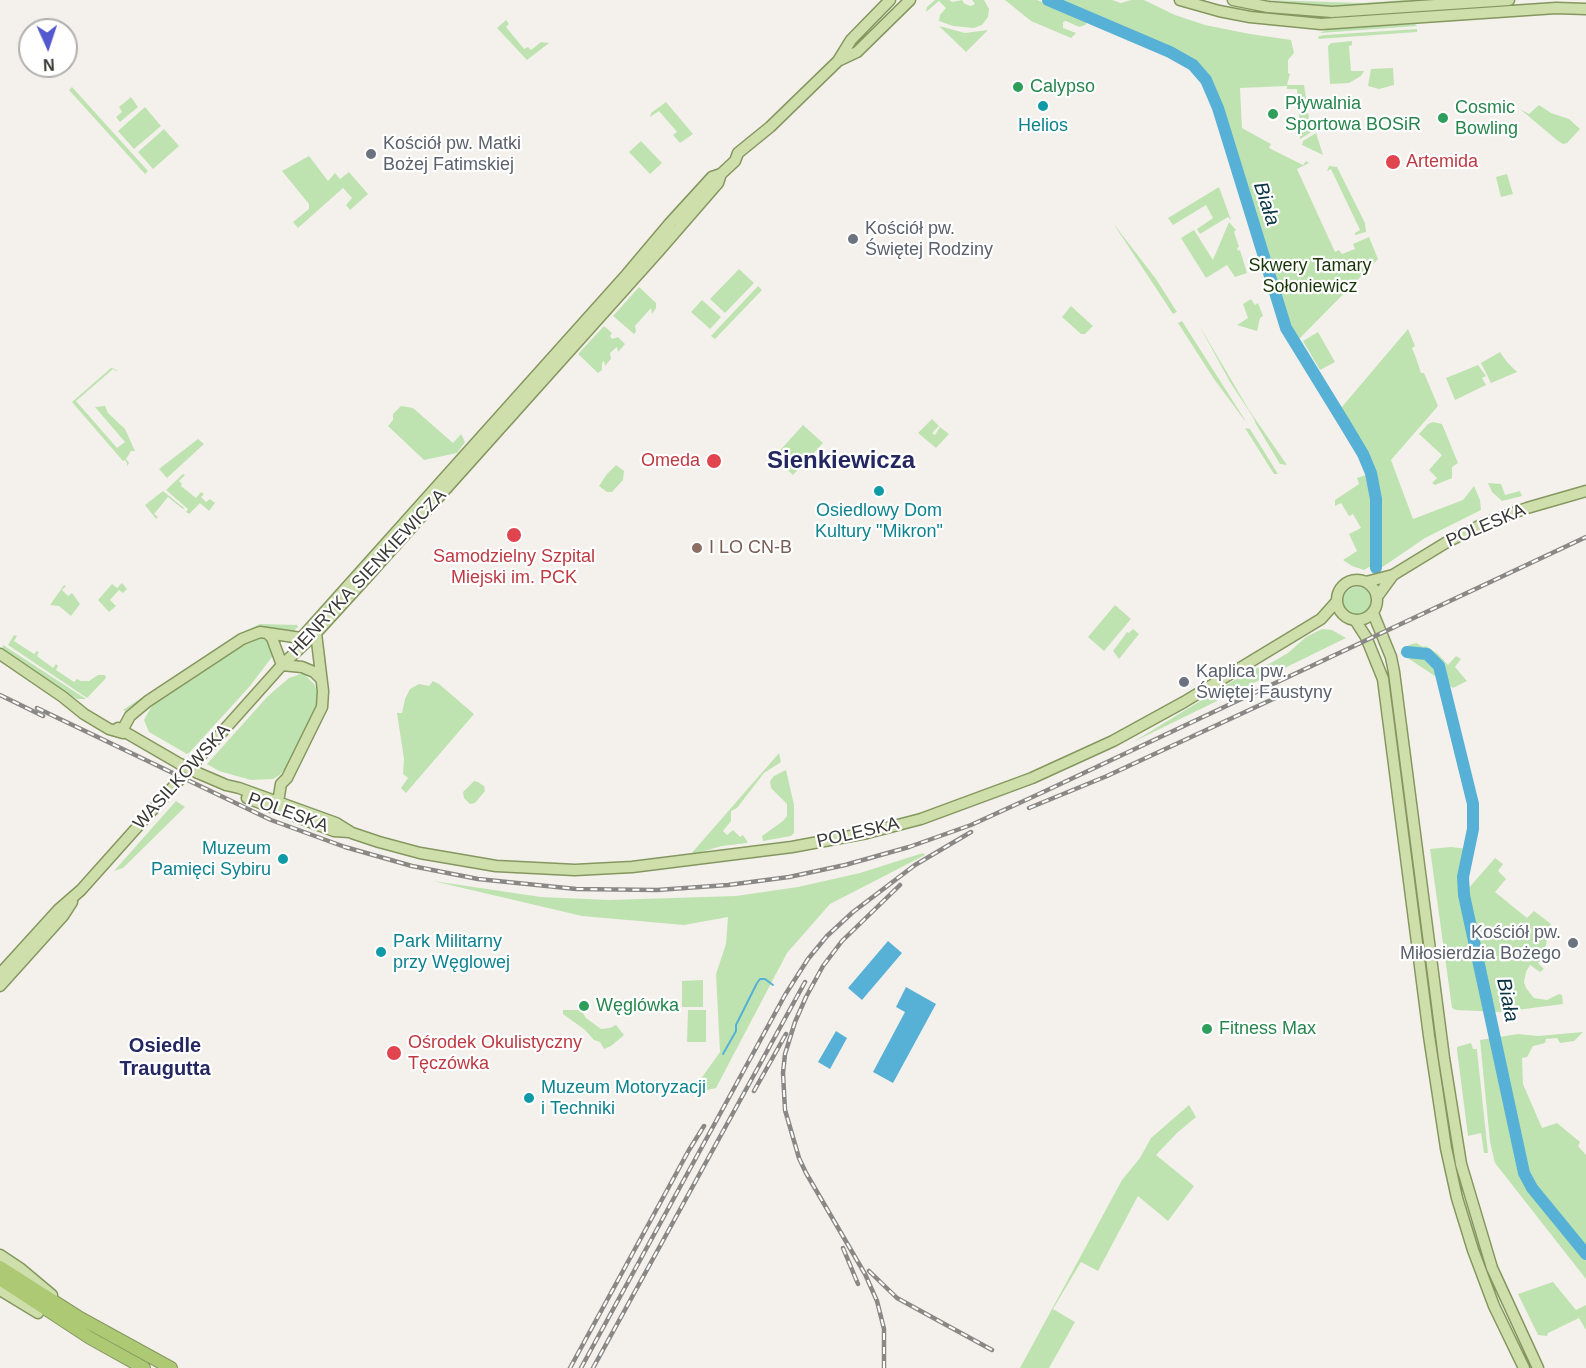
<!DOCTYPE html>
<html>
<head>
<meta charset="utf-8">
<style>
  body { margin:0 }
  #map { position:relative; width:1586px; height:1368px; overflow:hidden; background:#f4f1ec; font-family:Helvetica,sans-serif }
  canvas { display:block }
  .north { position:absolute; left:18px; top:18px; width:60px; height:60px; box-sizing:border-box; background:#fff; border:2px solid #b0b0af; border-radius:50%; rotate:177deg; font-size:16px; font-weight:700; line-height:24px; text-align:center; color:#3a3937 }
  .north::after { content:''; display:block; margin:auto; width:21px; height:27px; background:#5358cf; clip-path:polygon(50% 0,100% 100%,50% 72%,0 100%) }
</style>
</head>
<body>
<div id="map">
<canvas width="1586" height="1368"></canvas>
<div class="north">N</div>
</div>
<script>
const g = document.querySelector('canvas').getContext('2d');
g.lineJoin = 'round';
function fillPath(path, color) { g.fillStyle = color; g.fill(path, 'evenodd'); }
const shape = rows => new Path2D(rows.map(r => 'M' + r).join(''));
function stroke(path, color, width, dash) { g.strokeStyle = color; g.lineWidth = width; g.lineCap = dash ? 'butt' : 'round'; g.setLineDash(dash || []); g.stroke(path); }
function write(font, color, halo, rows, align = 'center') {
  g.font = font + ' Helvetica,sans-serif'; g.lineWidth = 4.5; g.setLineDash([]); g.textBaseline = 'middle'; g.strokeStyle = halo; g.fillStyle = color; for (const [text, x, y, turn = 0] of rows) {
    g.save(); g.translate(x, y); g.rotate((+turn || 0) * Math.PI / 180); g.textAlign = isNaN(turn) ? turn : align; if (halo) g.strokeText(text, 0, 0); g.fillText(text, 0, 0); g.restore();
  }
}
const green = shape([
  [935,0,949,0,952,2,962,0,965,4,971,6,975,4,972,0,984,0,989,9,988,17,982,25,974,28,953,26,939,21,940,15,946,8,939,1,926,12,927,7],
  [1005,0,1037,0,1089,19,1085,25,1079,27,1066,21,1063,22,1063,28,1076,33,1071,38,1031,21],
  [1052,0,1112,0,1121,3,1131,0,1144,0,1175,15,1205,25,1250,34,1291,40,1294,53,1288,60,1288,73,1290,74,1287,85,1304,85,1307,104,1298,103,1297,89,1287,89,1287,86,1240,88,1242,128,1271,144,1269,148,1303,165,1306,161,1309,163,1297,169,1335,252,1339,250,1342,254,1355,249,1353,244,1369,237,1378,259,1297,341,1257,235,1218,108,1206,80,1193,65,1170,52],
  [1268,0,1363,3,1403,0,1458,0,1331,7],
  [506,20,509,24,506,27,524,49,528,47,531,50,541,42,549,43,527,60,497,28],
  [1415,24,1417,26,1320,33,1328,29],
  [939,26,965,33,988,30,966,52],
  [1417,29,1417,32,1318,39,1319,36,1325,35],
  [1352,41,1352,45,1349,46,1351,71,1364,71,1361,76,1349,83,1330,84,1328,46,1331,43],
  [1393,68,1394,85,1379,89,1368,86,1371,69],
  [72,87,148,171,145,174,69,90],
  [131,97,138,107,120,122,116,117,122,112,119,107],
  [666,102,693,134,680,143,673,135,677,132,659,111,650,117,651,113],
  [1539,105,1551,113,1569,119,1580,129,1567,143,1563,144,1558,141,1520,109,1529,114],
  [145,107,161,126,134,149,118,131],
  [1299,113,1308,113,1310,123,1312,122,1315,130,1300,139],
  [164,129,179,146,153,169,138,152],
  [1316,133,1323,155,1302,145,1303,141],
  [641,141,662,163,650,174,629,152],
  [309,156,328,181,335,173,340,179,349,172,368,194,350,210,346,205,352,198,343,188,298,228,293,222,309,209,309,204,282,171],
  [1329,166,1337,167,1365,223,1366,232,1355,235,1355,233,1360,230,1331,169,1327,171],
  [1507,174,1513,194,1501,197,1496,177],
  [1219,187,1231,220,1228,217,1200,234,1197,229,1213,218,1206,205,1173,225,1168,218],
  [1229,222,1236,230,1234,232,1239,247,1237,248,1238,251,1240,250,1247,273,1235,277,1227,265,1206,278,1181,238,1194,230,1213,260],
  [1113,223,1156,279,1177,312,1173,314],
  [739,269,754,283,725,313,710,299],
  [758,286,762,290,715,339,711,336],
  [639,287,656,303,656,308,652,314,651,308,635,326,636,332,634,334,613,316],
  [1251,299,1255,305,1258,303,1263,316,1260,318,1257,331,1237,325,1248,318,1243,304],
  [702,300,721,317,710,329,691,312],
  [1071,306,1093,326,1085,334,1081,334,1062,317],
  [1182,321,1245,420,1245,421,1214,379,1178,323],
  [1199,325,1249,410,1287,465,1280,464,1256,424,1253,417,1230,382],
  [604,326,612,333,610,336,612,339,618,337,625,344,618,352,617,347,610,353,611,359,605,366,604,361,602,363,602,370,598,373,578,354],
  [1408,329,1415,346,1412,348,1416,358,1421,373,1424,373,1438,406,1391,460,1413,519,1463,500,1474,486,1480,500,1481,510,1425,538,1384,566,1379,568,1369,567,1364,570,1352,566,1343,560,1357,551,1349,534,1361,528,1353,514,1349,516,1341,503,1335,506,1335,500,1359,484,1357,478,1371,473,1363,453,1345,423,1341,408],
  [1318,332,1335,362,1320,370,1303,341],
  [1500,352,1507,362,1517,372,1491,383,1481,363],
  [1478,365,1486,376,1482,378,1486,385,1455,400,1446,378],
  [111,368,115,369,118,372,113,369,76,401,117,448,125,442,95,407,105,406,108,413,125,429,135,451,131,451,126,459,129,463,127,466,127,463,125,460,123,461,72,402],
  [401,406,413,408,453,443,461,434,465,442,457,453,424,460,388,426,393,420,393,414],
  [932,419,939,426,932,433,935,435,940,427,949,434,936,448,918,433],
  [1433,422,1442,424,1458,463,1452,467,1452,478,1435,485,1432,483,1437,478,1429,470,1442,455,1419,434,1428,424],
  [803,425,823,443,793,475,774,457],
  [1245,428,1250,429,1278,474,1274,474],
  [198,439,204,444,167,478,159,469],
  [616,465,624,471,623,480,612,492,607,492,599,486,607,474],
  [183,474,185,475,179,481,182,484,181,486,196,498,201,492,204,494,201,497,206,502,210,499,215,503,209,511,200,503,189,514,186,512,188,509,166,490],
  [1488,483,1501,484,1505,495,1520,491,1522,496,1502,501,1492,492],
  [163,491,184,508,183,509,168,497,154,514,158,517,156,519,145,505],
  [122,583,127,589,123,593,119,590,110,600,116,606,109,612,98,600,112,584,117,588],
  [64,585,66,586,62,590,68,596,72,593,80,604,71,616,59,606,50,605],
  '1343 601a14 14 0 1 1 28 0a14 14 0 1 1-28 0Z',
  [1115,605,1131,619,1104,651,1088,637],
  [260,624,297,625,298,627,291,633,265,627,249,630,125,711,123,710,238,634],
  [1133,629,1139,634,1119,659,1113,651,1127,632,1129,633],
  [1322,629,1332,630,1346,638,1133,742,1251,670,1269,664,1288,653,1306,637],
  [14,635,17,636,14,641,34,654,37,651,39,652,37,656,53,668,56,664,58,666,56,670,74,682,77,679,81,681,89,681,98,675,105,675,106,678,87,698,8,645],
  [260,637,271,644,273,651,272,657,250,686,189,753,187,754,149,732,144,720,153,704,246,640],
  [1416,643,1423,647,1426,646,1438,654,1448,665,1456,656,1461,659,1455,667,1467,681,1453,688,1400,653,1409,645],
  [3,645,86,699,77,699,2,650],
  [303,673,314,684,318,693,317,701,314,714,288,765,280,775,273,779,251,780,219,771,207,764,268,696,289,678],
  [1387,675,1391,675,1425,953,1421,935],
  [433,681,439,684,474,714,406,793,401,788,408,778,403,774,404,759,397,713,402,713,405,699,410,689,419,684,429,686],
  [779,753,781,762,764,773,737,808,731,811,731,821,723,831,727,835,733,830,740,837,743,835,747,841,747,843,722,846,690,855],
  [786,770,794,805,794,833,791,836,763,841,762,836,783,821,787,816,787,804,771,788,770,781,774,776],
  [474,781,478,782,484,786,485,791,475,803,470,804,464,798,463,792],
  [176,801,185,807,123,868,114,871],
  [1451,847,1468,849,1463,877,1464,889,1467,890,1495,858,1503,864,1498,871,1506,879,1495,892,1527,918,1534,911,1551,924,1545,949,1547,957,1542,959,1538,963,1544,969,1540,972,1530,965,1526,972,1524,982,1526,988,1534,998,1547,1000,1559,994,1562,995,1563,1004,1501,1012,1456,1010,1452,1008,1430,849],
  [923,853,925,855,830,904,787,953,716,1088,690,1094,720,1052,716,974,726,944,728,917,684,925,582,916,433,881,541,897,609,900,736,896,798,887,860,873],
  [703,980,703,1007,682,1007,682,981],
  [571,1010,581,1010,586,1018,601,1029,610,1028,616,1025,624,1035,611,1046,604,1049,600,1042,594,1040,585,1030,563,1014,563,1010],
  [688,1010,706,1010,706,1042,687,1042],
  [1583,1032,1574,1041,1560,1043,1557,1038,1546,1039,1545,1043,1533,1046,1527,1057,1522,1058,1523,1084,1542,1128,1557,1123,1580,1142,1578,1146,1586,1155,1586,1279,1495,1163,1490,1142,1480,1040,1518,1034,1538,1036],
  [1476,1041,1488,1153,1484,1153,1481,1133,1468,1136,1457,1050,1457,1047,1471,1043,1473,1049,1477,1049],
  [1189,1105,1196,1117,1177,1133,1156,1155,1194,1186,1168,1221,1138,1196,1098,1271,1081,1262,1053,1309,1075,1322,1049,1368,1020,1368,1122,1180,1140,1158,1151,1138],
  [1553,1282,1576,1310,1586,1305,1586,1330,1579,1318,1548,1333,1547,1336,1538,1335,1518,1294]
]);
const water = shape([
  [888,941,902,953,862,1000,848,988],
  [906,987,936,1004,893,1083,873,1072,905,1012,896,1007],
  [836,1031,847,1038,830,1069,818,1062]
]);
const stream = shape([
  [723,1054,736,1031,736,1025,757,983,760,979,765,979,773,985]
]);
const river = shape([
  [1048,0,1170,52,1193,65,1206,80,1218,108,1286,328,1345,424,1363,454,1371,473,1376,499,1376,568],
  [1407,652,1427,654,1439,666,1473,804,1473,829,1463,877,1464,895,1524,1173,1532,1188,1586,1254]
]);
const major = shape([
  [1180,0,1219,11,1250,17,1321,24,1556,8,1586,9],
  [1233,0,1268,7,1332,12,1509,0],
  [838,61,857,52,910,0],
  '1337 600a20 20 0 1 1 40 0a20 20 0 1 1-40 0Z',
  [1366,582,1393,575,1447,542,1485,523,1527,508,1586,491],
  [1377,597,1393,575],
  [1373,613,1391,657,1394,672,1444,1058,1461,1164,1492,1268,1538,1368],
  [1355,620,1366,637,1383,679,1429,1036,1446,1148,1457,1198,1473,1250,1494,1306,1524,1368],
  [268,634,272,638,282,665],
  [302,637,627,274,670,223,712,177,721,174,735,161,738,153,770,127,838,61,851,40,890,0],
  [0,654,63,697,84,714,109,729,123,733],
  [282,665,302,667,314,672,320,678],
  [118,728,180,764],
  [123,733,124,727,130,716,148,701,242,639,260,632,301,638],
  [198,773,226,785,239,788,336,823,352,833,379,842,420,853,496,866,575,870,632,867,792,847,867,833,921,819,1032,778,1113,741,1184,702,1321,619,1337,601],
  [247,798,334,831,349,832],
  [278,802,281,784,287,778,322,707,323,691,316,633],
  [0,974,58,910,81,890,282,665,316,633,367,577,659,251,718,183,721,174],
  [0,986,63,916,72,902],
  [0,1255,21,1269,52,1295],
  [0,1290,38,1313]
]);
const highway = shape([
  [0,1267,80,1318,171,1368],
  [0,1279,90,1338,144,1368]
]);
const rail = shape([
  [0,695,43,716],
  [37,708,271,820,345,847,412,866,478,879,576,889,657,890,728,885,789,877,845,865,909,847,971,825,1039,794,1586,537],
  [1029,808,1107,776,1286,693],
  [754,1091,786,1034],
  [843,1248,858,1284],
  [869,1271,897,1298,992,1350],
  [570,1368,689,1150,704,1126],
  [581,1368,785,995,808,959,827,936,853,912,915,865,971,832],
  [593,1368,805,982],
  [884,1368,884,1329,877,1301,865,1274,806,1173,799,1158,785,1110,783,1073,785,1054,795,1022,806,997,823,966,842,941,900,885]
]);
const majorBridge = shape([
  [180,764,198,773]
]);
const markers = [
  [1018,87,6,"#2e9e5b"],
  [1043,106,6,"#0f9aa8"],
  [1273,114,6,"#2e9e5b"],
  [1443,118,6,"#2e9e5b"],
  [371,154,6,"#6b7280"],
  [1393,162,8,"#e0444e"],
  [853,239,6,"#6b7280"],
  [714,461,8,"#e0444e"],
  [879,491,6,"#0f9aa8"],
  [514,535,8,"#e0444e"],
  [697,548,6,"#8d6e63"],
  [1184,682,6,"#6b7280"],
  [283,859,6,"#0f9aa8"],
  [1573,943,6,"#6b7280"],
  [381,952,6,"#0f9aa8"],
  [584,1006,6,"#2e9e5b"],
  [1207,1029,6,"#2e9e5b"],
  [394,1053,8,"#e0444e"],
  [529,1098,6,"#0f9aa8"]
];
const leisureNames = [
  ["Calypso",1030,87],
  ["Pływalnia",1285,104],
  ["Sportowa BOSiR",1285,125],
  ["Cosmic",1455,108],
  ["Bowling",1455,129],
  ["Węglówka",596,1006],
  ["Fitness Max",1219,1029]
];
const cultureNames = [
  ["Helios",1043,126],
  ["Osiedlowy Dom",879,511],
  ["Kultury \"Mikron\"",879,532],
  ["Muzeum",271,849,"right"],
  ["Pamięci Sybiru",271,870,"right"],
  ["Park Militarny",393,942,"left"],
  ["przy Węglowej",393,963,"left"],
  ["Muzeum Motoryzacji",541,1088,"left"],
  ["i Techniki",541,1109,"left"]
];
const worshipNames = [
  ["Kościół pw. Matki",383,144],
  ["Bożej Fatimskiej",383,165],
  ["Kościół pw.",865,229],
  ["Świętej Rodziny",865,250],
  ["Kaplica pw.",1196,672],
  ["Świętej Faustyny",1196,693],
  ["Kościół pw.",1561,933,"right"],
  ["Miłosierdzia Bożego",1561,954,"right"]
];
const healthNames = [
  ["Artemida",1406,162],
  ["Omeda",700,461,"right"],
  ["Samodzielny Szpital",514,557,"center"],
  ["Miejski im. PCK",514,578,"center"],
  ["Ośrodek Okulistyczny",408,1043],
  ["Tęczówka",408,1064]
];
const parkNames = [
  ["Skwery Tamary",1310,266],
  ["Sołoniewicz",1310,287]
];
const streetNames = [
  ["POLESKA",1486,526,-23],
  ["HENRYKA SIENKIEWICZA",368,573,-47],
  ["WASILKOWSKA",182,777,-48],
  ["POLESKA",288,813,20],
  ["POLESKA",858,833,-13]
];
const educationNames = [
  ["I LO CN-B",709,548]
];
const waterNames = [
  ["Biała",1266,204,72],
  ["Biała",1507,1000,78]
];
const neighbourhoodNames = [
  ["Osiedle",165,1046],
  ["Traugutta",165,1069]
];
const districtNames = [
  ["Sienkiewicza",841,461]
];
fillPath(green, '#bee3b0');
fillPath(water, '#57b1d6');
stroke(stream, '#57b1d6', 2);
stroke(river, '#57b1d6', 12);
stroke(major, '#85975f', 13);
stroke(highway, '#85975f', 14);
stroke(major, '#cedfac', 10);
stroke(highway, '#adc974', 12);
stroke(rail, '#8a8885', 4.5);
stroke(rail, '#fff', 2, [7]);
stroke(majorBridge, '#85975f', 13, []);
stroke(majorBridge, '#cedfac', 10);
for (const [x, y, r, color] of markers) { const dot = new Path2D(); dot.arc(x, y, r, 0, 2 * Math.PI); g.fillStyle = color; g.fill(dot); stroke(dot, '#fff', 2); }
write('18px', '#27864d', '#fff', leisureNames, 'left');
write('18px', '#0d838f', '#fff', cultureNames);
write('18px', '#5b616d', '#fff', worshipNames, 'left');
write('18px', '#be3a42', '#fff', healthNames, 'left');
write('18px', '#183609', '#fff', parkNames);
write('18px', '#3a3937', '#fff', streetNames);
write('18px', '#785e54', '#fff', educationNames, 'left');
write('italic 20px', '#0a3443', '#fff', waterNames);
write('bold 20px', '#242761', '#fff', neighbourhoodNames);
write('bold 24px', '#242761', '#fff', districtNames);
</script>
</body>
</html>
